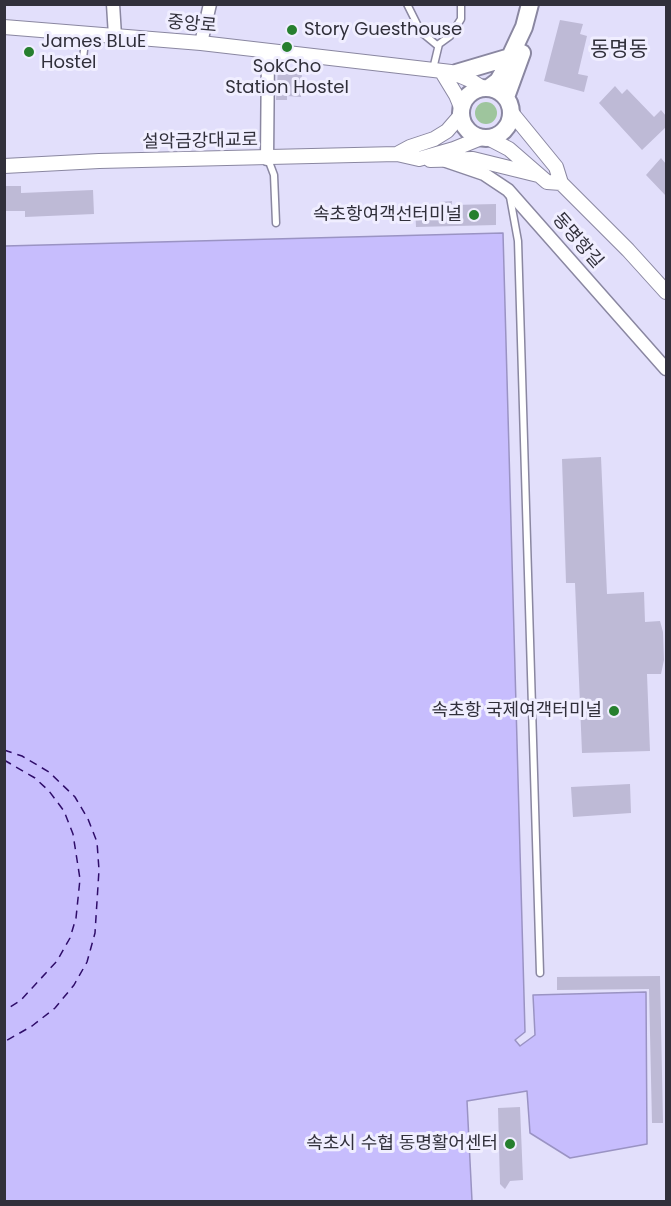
<!DOCTYPE html>
<meta charset="utf-8">
<style>
body{margin:0}
#map{position:relative;width:671px;height:1206px;overflow:hidden;background:#e2dffb;font-family:Poppins,sans-serif}
canvas{display:block}
.frame{position:absolute;inset:0;border:6px solid #31303b;pointer-events:none}
</style>
<div id="map">
<canvas width="671" height="1206"></canvas>
<div class="frame"></div>
</div>
<script>
const ctx = document.querySelector('canvas').getContext('2d');
ctx.lineJoin = 'round';
function fill(path, color) { ctx.fillStyle = color; ctx.fill(path, 'evenodd'); }
const shape = rows => new Path2D(rows.map(r => 'M' + r).join(''));
function trace(path, color, width, dash) { ctx.strokeStyle = color; ctx.lineWidth = width; ctx.lineCap = dash ? 'butt' : 'round'; ctx.setLineDash(dash || []); ctx.stroke(path); }
function drawText(font, color, halo, rows, align = 'center') {
  ctx.font = font + ' Poppins,"Noto Sans KR",sans-serif'; ctx.lineWidth = 6; ctx.setLineDash([]); ctx.textBaseline = 'middle'; ctx.strokeStyle = halo; ctx.fillStyle = color; for (const [text, x, y, turn = 0] of rows) {
    ctx.save(); ctx.translate(x, y); ctx.rotate((+turn || 0) * Math.PI / 180); ctx.textAlign = isNaN(turn) ? turn : align; if (halo) ctx.strokeText(text, 0, 0); ctx.fillText(text, 0, 0); ctx.restore();
  }
}
fill(shape([
 '475 113a11 11 0 1 1 22 0a11 11 0 1 1-22 0Z'
]), '#9ec59d');
const water = shape([
 [503,233,525,1032,515,1040,520,1046,535,1035,533,995,646,992,647,1144,570,1158,530,1133,527,1091,467,1101,472,1201,5,1201,5,246,503,233]
]);
fill(water, '#c7bdfd');
trace(water, '#9a93c3', 1.5);
trace(shape([
 [4,750,22,756,49,772,75,797,88,819,97,842,99,870,95,933,87,962,74,985,55,1008,32,1026,4,1042],
 [4,760,35,778,49,791,64,811,73,834,80,879,76,918,70,938,57,961,21,1000,4,1011]
]), '#2f0d69', 1.5, [8, 6]);
fill(shape([
 [560,20,583,24,580,34,587,36,578,74,588,76,584,92,544,81],
 [278,69,302,70,301,97,287,96,287,100,276,100],
 [615,86,622,94,627,89,654,117,661,110,666,116,666,127,642,150,599,103],
 [661,158,666,164,666,196,646,175],
 [4,186,21,186,21,193,93,190,94,214,25,217,25,211,4,211],
 [452,201,452,205,496,204,496,225,416,227,415,206,441,206,440,202],
 [601,457,607,594,644,592,645,622,660,621,663,632,664,660,661,674,647,674,650,751,582,753,575,583,566,583,562,459],
 [630,784,631,813,573,817,571,787],
 [660,976,663,1123,652,1123,649,989,557,990,557,977],
 [520,1107,523,1180,510,1181,505,1189,500,1184,498,1108]
]), '#bebad6');
const service = shape([
 [407,4,421,32,438,46],
 [83,58,86,34],
 [433,69,439,44,450,36,461,19,461,4],
 [268,159,274,175,276,223],
 [510,197,518,241,540,973]
]);
const minor = shape([
 [113,4,115,36],
 [201,43,210,4],
 [267,159,268,51],
 [446,161,484,174,508,190,666,369]
]);
const tertiary = shape([
 [4,27,201,43,451,72,470,80,481,87],
 [442,72,456,95,461,107],
 [511,112,556,167,561,183,628,250,666,292],
 [488,138,509,149,547,182,561,183],
 [397,154,410,147,434,139,447,131,460,116],
 [430,160,473,159,538,175],
 [4,166,99,161,397,154,419,159,454,149,481,138]
]);
const secondary = shape([
 [456,73,510,57],
 [490,87,498,81,502,74,524,27,530,4],
 '461 113a25 25 0 1 1 50 0a25 25 0 1 1-50 0Z',
 [506,97,522,53]
]);
trace(service, '#8a87a1', 9);
trace(minor, '#8a87a1', 15);
trace(tertiary, '#8a87a1', 16);
trace(secondary, '#8a87a1', 20);
trace(service, '#fff', 6);
trace(minor, '#fff', 12);
trace(tertiary, '#fff', 14);
trace(secondary, '#fff', 16);
for (const [x, y, r, color] of [
 [292,30,6,"#267f2e"],
 [287,47,6,"#267f2e"],
 [29,52,6,"#267f2e"],
 [474,215,6,"#267f2e"],
 [614,711,6,"#267f2e"],
 [510,1144,6,"#267f2e"]
]) { const dot = new Path2D(); dot.arc(x, y, r, 0, 2 * Math.PI); ctx.fillStyle = color; ctx.fill(dot); trace(dot, '#f0eeff', 2); }
drawText('18px', '#31303b', '#f0eeff', [
 ["중앙로",192,25,5],
 ["설악금강대교로",200,142,-1],
 ["동명항길",577,241,49]
]);
drawText('18px', '#31303b', '#f0eeff', [
 ["Story Guesthouse",304,30,"left"],
 ["James BLuE",41,42,"left"],
 ["Hostel",41,63,"left"],
 ["SokCho",287,67,"center"],
 ["Station Hostel",287,88,"center"],
 ["속초항여객선터미널",462,215],
 ["속초항 국제여객터미널",602,711],
 ["속초시 수협 동명활어센터",498,1144]
], 'right');
drawText('21px', '#31303b', '#f0eeff', [
 ["동명동",619,51]
]);
</script>
